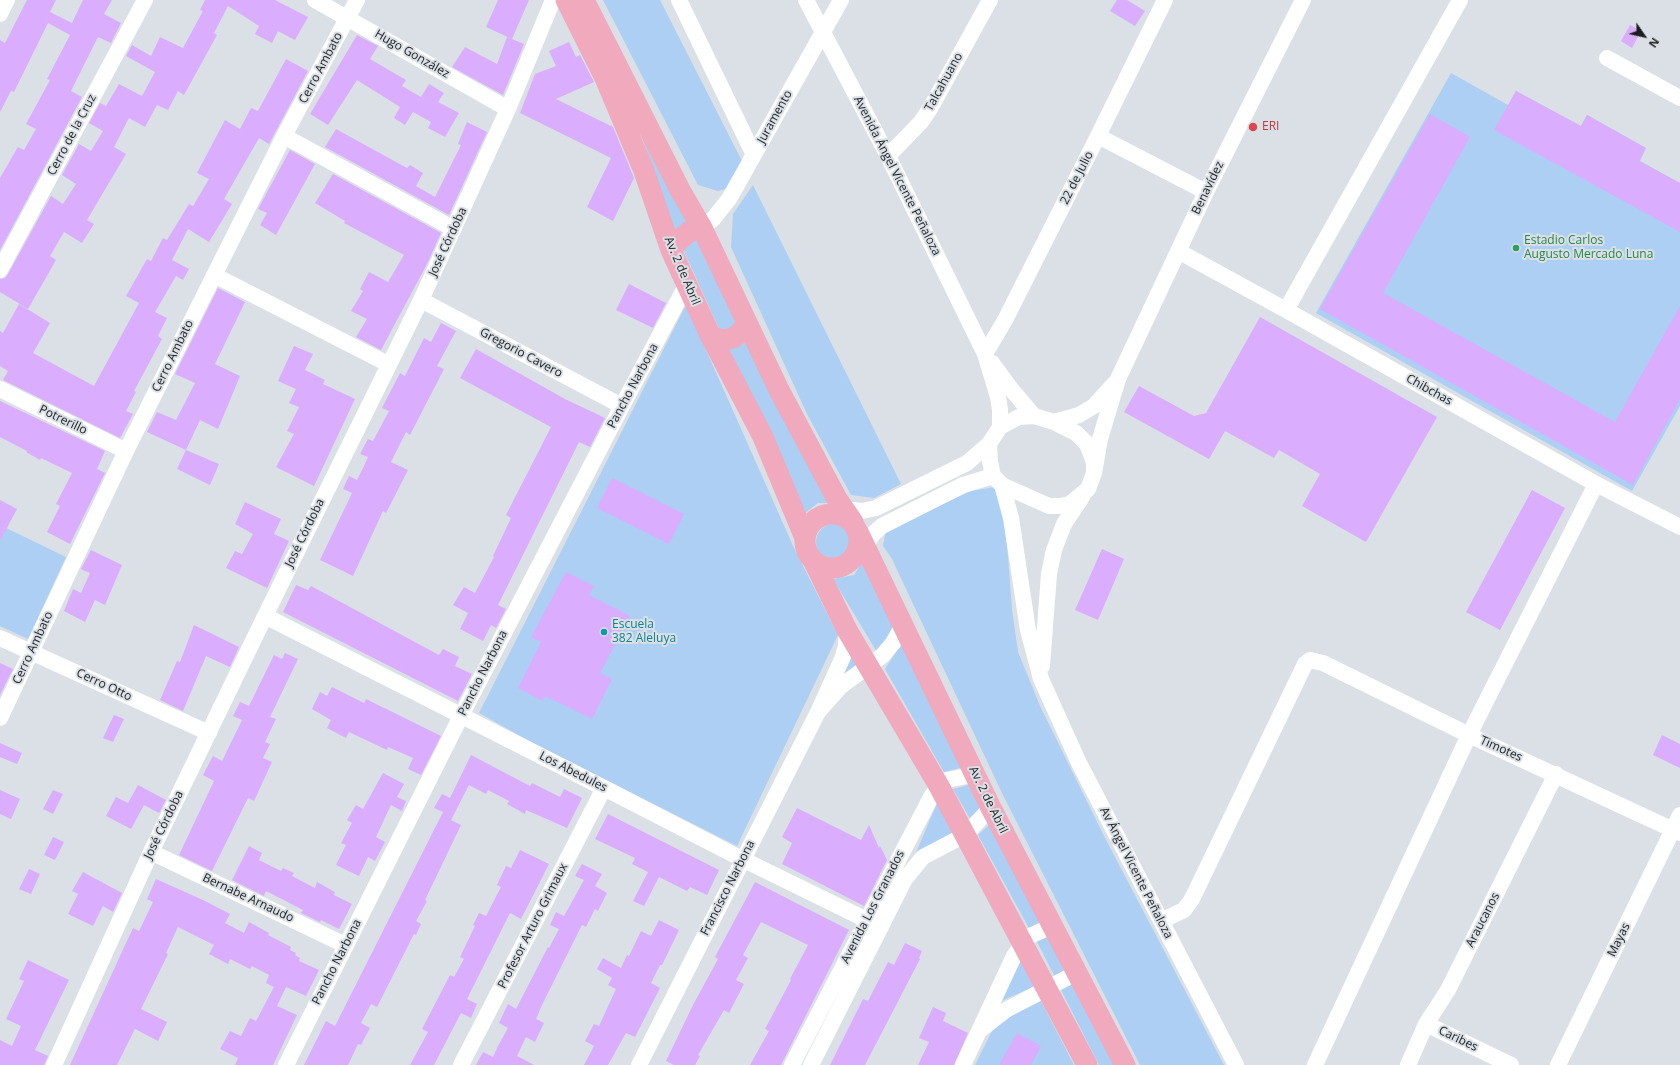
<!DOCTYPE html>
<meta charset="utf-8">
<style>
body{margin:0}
#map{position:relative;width:1680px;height:1065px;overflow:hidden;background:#dae0e5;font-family:"Open Sans",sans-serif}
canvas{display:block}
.north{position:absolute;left:1624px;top:16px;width:40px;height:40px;-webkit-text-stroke:3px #dae0e5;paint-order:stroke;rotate:124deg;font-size:11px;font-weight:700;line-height:16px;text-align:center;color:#1b1d1f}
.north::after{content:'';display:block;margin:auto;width:14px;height:18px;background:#1b1d1f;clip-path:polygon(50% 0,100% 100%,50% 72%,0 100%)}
</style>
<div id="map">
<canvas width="1680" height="1065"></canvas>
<div class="north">N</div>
</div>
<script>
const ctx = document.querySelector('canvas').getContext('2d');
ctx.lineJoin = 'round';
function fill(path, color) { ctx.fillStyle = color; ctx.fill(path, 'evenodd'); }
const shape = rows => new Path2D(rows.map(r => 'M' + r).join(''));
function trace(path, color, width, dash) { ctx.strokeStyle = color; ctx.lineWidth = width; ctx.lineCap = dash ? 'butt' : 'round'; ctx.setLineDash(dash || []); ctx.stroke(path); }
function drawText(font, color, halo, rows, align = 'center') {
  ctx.font = font + ' "Open Sans",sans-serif'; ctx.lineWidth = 4; ctx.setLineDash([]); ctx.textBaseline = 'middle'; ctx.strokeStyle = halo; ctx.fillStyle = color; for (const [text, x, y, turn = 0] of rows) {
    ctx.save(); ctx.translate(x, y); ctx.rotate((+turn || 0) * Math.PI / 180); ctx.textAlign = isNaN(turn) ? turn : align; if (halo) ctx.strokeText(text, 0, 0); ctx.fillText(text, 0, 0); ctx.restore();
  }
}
fill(shape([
 [603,0,660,0,743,163,726,189,718,191,698,185],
 [1451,73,1508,105,1516,91,1581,126,1587,115,1646,148,1640,161,1680,183,1680,406,1632,491,1316,313],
 [634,115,691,220,675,232],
 [753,185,901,484,874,498,851,495,807,414,731,247,733,214],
 [690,239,700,239,738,321,733,329,720,331,683,249],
 [686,305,794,548,838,635,737,846,533,743,479,713],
 [745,339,832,503,818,503,804,514,728,348],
 [995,487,1002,503,1008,556,1012,609,1018,652,1040,706,1105,838,1224,1065,1140,1065,1002,793,892,559,883,546,886,530,971,491],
 '816 542a18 18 0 1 1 36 0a18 18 0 1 1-36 0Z',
 [0,525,66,557,28,639,0,626],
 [865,557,894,627,877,652,833,579,854,575],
 [902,643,964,767,944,772,885,669],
 [853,654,859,666,838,685],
 [972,784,983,807,972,822,953,789],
 [938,801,956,831,915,855],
 [990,824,1045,923,1030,930,978,835],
 [1051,932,1070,969,1055,977,1036,940],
 [1023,955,1040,984,1001,1001],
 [1075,979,1118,1065,1099,1065,1060,988],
 [1041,1001,1074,1065,975,1065,996,1023]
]), '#accff3');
fill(shape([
 [27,0,56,0,50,12,72,23,83,0,112,0,104,14,121,23,111,43,98,37,71,91,82,97,0,250,0,178,18,147,24,150,36,129,26,124,50,80,47,79,70,35,48,23,14,92,11,91,0,112,0,40,5,43],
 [205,0,275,0,308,17,295,40,278,31,272,43,255,34,259,26,228,6,214,33,217,35,184,95,178,91,168,110,157,105,145,127,129,118,114,147,126,154,87,220,94,224,82,243,64,232,50,256,56,260,28,309,0,292,0,279,5,278,8,274,51,196,63,204,76,184,62,175,79,144,91,151,103,131,89,123,100,103,106,106,119,84,142,96,155,72,126,56,132,45,151,56,160,37,183,48,203,11,200,10],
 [498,0,529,0,512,39,486,27],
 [1117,0,1127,0,1145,11,1135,26,1110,11],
 [1630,25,1641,31,1632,48,1621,41],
 [357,35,378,46,370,59,406,80,402,86,421,97,429,84,444,93,438,102,459,113,445,137,428,128,431,122,413,112,405,125,394,118,400,107,357,80,328,125,310,114],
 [507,37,524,44,503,95,452,67,465,47,497,64],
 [569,42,576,57,580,55,594,82,556,99,613,127,634,178,613,221,587,207,611,158,520,113,535,74,556,66,549,51],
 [286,59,308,71,269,144,259,138,224,199,232,204,209,242,188,229,172,260,189,269,183,280,176,276,155,312,167,318,158,336,162,339,134,391,136,392,126,411,133,414,120,438,3,380,8,371,0,366,0,331,3,333,19,304,50,323,33,353,94,386,139,303,126,296,147,259,151,261,163,238,167,240,189,204,193,206,209,179,197,173,225,120,240,129,251,108,258,111],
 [1516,91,1581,126,1587,115,1646,148,1639,161,1680,183,1680,232,1494,130],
 [1430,114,1470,137,1383,293,1615,422,1680,306,1680,399,1633,485,1320,309],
 [467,122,487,132,449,215,325,147,336,129,407,168,410,165,423,173,416,186,435,197,461,145,458,144],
 [290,150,315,164,276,235,260,225,267,213,258,209],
 [333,174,441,233,427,264,381,350,356,337,367,319,351,311,363,291,360,289,369,272,388,282,404,255,344,223,345,221,315,203],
 [629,284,666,303,653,328,616,310],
 [218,288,245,302,215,364,240,376,218,429,200,420,186,450,147,432,157,412,176,420,195,383,175,374],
 [1260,317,1437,417,1366,542,1302,506,1320,474,1279,450,1274,458,1225,431,1209,459,1124,412,1139,386,1194,416,1206,413],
 [441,323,456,331,437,366,444,369,410,435,406,432,391,462,408,470,386,513,383,511,353,576,320,560,352,493,343,489,349,476,357,480,363,468,368,457,360,454,368,439,373,441,389,411,382,408,400,373,405,376,424,338,431,342],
 [294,346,313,354,305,370,325,380,323,384,355,399,314,486,276,467,294,434,287,431,299,407,289,403,296,389,278,381],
 [476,349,565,399,605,418,590,447,579,442,498,605,506,609,496,628,491,625,483,641,460,629,468,613,453,605,464,587,475,593,494,557,493,556,511,518,506,515,551,427,460,378],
 [0,401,105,451,97,469,105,473,70,544,47,532,60,506,56,504,72,473,41,458,40,460,26,452,27,451,0,437],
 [186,450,219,464,210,485,177,469],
 [612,478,684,514,669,544,597,508],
 [1532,490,1565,508,1500,630,1466,612],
 [0,500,17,509,0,541],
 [245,502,281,519,274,534,289,541,267,588,226,568,235,551,242,554,253,534,235,524],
 [1102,549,1124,559,1098,620,1075,610],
 [91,550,122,565,105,605,95,600,85,622,64,611,73,589,81,593,90,573,81,569],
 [566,572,594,586,589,595,630,616,600,673,612,679,592,719,545,696,543,701,518,688,541,642,531,637],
 [296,585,308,590,311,586,439,655,443,649,459,657,455,666,472,674,458,701,283,612],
 [194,625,239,647,230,667,206,656,183,711,160,700,177,661,180,662],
 [285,653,298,659,270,717,276,719,265,742,270,744,263,758,272,762,254,801,248,798,212,871,179,855,214,781,203,775,213,756,222,761,242,720,233,716,240,702,249,706,274,655,282,659],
 [0,663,13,669,0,695],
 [332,687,364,703,366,699,441,736,421,775,408,769,413,758,388,747,387,750,349,732,346,738,327,728,331,720,312,709,320,692,327,696],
 [114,715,124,719,113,742,103,738],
 [1662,735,1680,744,1680,768,1653,755],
 [0,743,22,753,17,764,0,757],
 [471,755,530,786,532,783,560,797,564,789,582,798,567,828,526,810,525,814,507,804,509,801,488,790,486,794,469,785,451,820,461,825,425,900,427,901,416,921,421,924,416,935,414,934,377,1007,371,1004,361,1023,370,1028,361,1045,358,1044,348,1065,304,1065,326,1021,335,1026,443,812,434,808,442,794,450,798],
 [383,773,404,784,397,797,406,801,402,811,391,805,376,837,385,842,375,861,368,857,359,876,336,865,346,845,341,843,352,823,347,820,356,805,363,809],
 [138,785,166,800,159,813,144,805,131,829,106,816,116,797,128,803],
 [0,790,20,799,11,819,0,814],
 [53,790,63,794,53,814,43,809],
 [797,808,861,840,869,825,879,848,880,846,887,860,864,906,782,864,792,843,782,837],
 [608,814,719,870,707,895,690,887,687,891,659,877,644,906,633,901,648,872,632,864,635,858,595,839],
 [53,837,64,842,55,860,44,855],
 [249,846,262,853,259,860,281,871,283,868,294,873,292,876,315,888,317,882,335,892,334,895,352,904,339,929,321,920,320,922,301,913,303,910,266,891,264,896,232,880],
 [520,850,549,864,521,919,510,913,467,999,477,1004,471,1018,461,1013,434,1065,410,1065,428,1032,422,1029,450,975,454,977,464,959,460,957,475,926,473,925,479,913,486,916,501,887,497,885,506,866,511,868],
 [582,864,602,874,595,886,607,893,598,911,595,909,586,927,582,925,542,1005,536,1019,544,1023,535,1042,526,1037,517,1056,534,1065,476,1065,483,1052,493,1057,498,1046,508,1028,499,1023,508,1004,516,1009,548,947,549,948,559,929,550,925,556,912,564,916,584,880,575,876],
 [29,869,40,874,31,894,19,889],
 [83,872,122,893,113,912,103,906,93,926,68,914,78,894,72,891],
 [156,879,203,900,230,914,225,923,244,933,249,922,269,933,268,935,291,947,290,950,296,953,295,955,300,958,299,961,319,970,306,996,286,987,277,1006,297,1015,273,1065,235,1065,238,1058,220,1049,230,1031,241,1036,250,1018,256,1021,274,987,266,983,269,975,252,966,250,969,230,959,228,964,209,954,214,945,178,927,166,953,168,954,141,1009,167,1022,158,1041,135,1029,117,1065,70,1065,126,943,133,928,139,931,153,902,147,899],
 [755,882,849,930,781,1065,750,1065,769,1031,765,1029,791,980,790,979,808,945,761,922,743,955,748,958,736,980,744,984,729,1013,724,1010,698,1055,700,1056,695,1065,674,1065,666,1061,693,1005,718,959,715,957],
 [659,920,679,930,662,965,660,965,651,983,660,988,635,1037,626,1033,608,1065,584,1065,594,1046,585,1041,594,1024,599,1026,616,989,608,985,612,978,597,969,603,958,621,968,627,955,629,956,641,931,651,936],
 [905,943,922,951,919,958,920,959,865,1065,830,1065,863,999,868,1001,888,962,894,965],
 [28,960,69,980,35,1050,48,1056,44,1065,0,1065,0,1040,12,1046,21,1026,6,1019,24,981,19,979],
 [933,1007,946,1013,943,1021,968,1033,954,1065,918,1065,929,1042,919,1038],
 [1017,1033,1041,1046,1031,1065,999,1065]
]), '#daadfe');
trace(shape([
 [315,0,508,109],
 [679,0,754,155],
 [806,0,888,156,985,354,998,397,1000,410,1000,427],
 [0,14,7,0],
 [1607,58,1680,98],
 [284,136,454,229],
 [1098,136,1206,192],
 [888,156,921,122,931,107,990,0],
 [702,228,713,219,729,199,841,0],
 [1178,251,1286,310,1596,484,1680,527],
 [0,270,145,0],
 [214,275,388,364],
 [421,300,622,406],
 [1286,310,1460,0],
 [985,354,1005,320,1098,136,1165,0],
 [992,363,1011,389,1034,416],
 [0,389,126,451],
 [1034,416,1054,422,1076,433,1087,444,1094,462,1094,473,1088,489,1070,504,1060,506,1049,506,1002,485,993,476,990,461,989,444,1000,427,1019,417,1034,416],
 [1054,422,1079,415,1094,406,1115,383],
 [1094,473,1100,439,1118,379,1206,192,1303,0],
 [1002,485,1011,518,1028,630,1041,679,1079,763,1236,1065],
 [829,513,843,509,862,511,876,508,967,463,989,444],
 [855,556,865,546,873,534,882,526,963,485,993,476],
 [265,616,604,788,742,859,881,927],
 [847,630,846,646,842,659,818,712,841,686,882,656,893,643,903,625],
 [0,638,209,733],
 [1042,666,1049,574,1054,550,1064,524,1082,497],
 [0,718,126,451,284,136,357,0],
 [151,852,345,945],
 [1161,921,1184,910,1192,899,1305,664,1310,660,1323,663,1469,735,1680,833],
 [1054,925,1030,936,1023,943,1014,956,979,1031,1006,1010,1078,972],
 [1426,1024,1511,1065],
 [54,1065,151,852,265,616,421,300,508,109,553,0],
 [286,1065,461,716,622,406,687,284],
 [461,1065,604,788],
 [639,1065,818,712],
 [792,1065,931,797,939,786,947,780,976,774],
 [811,1065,905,879,923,857,965,835,985,814,990,806],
 [963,1065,979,1031],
 [1315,1065,1469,735,1596,484],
 [1408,1065,1426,1024,1448,990,1556,774],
 [1558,1065,1680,815]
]), '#fff', 16);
trace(shape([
 [566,0,605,78,644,171,671,250,711,337,763,437,805,538],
 [584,0,680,190,702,228,779,390,837,499,853,522],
 [671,250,679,240,690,231,702,228],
 [711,337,723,340,733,338,742,331,746,321],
 '805 541a27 27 0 1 1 54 0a27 27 0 1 1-54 0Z',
 [858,532,990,806,1125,1065],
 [814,562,847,630,939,786,1087,1065]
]), '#f1a9bd', 21);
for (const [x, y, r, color] of [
 [1253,127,5,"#e0444e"],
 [1516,248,4,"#2e9e5b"],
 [604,632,4,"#0f9aa8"]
]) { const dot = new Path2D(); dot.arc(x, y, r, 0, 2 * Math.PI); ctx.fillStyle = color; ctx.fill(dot); trace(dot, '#dae0e5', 1.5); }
drawText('12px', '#1b1d1f', '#dae0e5', [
 ["Hugo González",412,54,30],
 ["Cerro Ambato",321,68,-62],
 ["Talcahuano",944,82,-61],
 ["Juramento",775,117,-61],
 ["Cerro de la Cruz",72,135,-62],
 ["Avenida Ángel Vicente Peñaloza",897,176,63],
 ["22 de Julio",1077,178,-63],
 ["Benavídez",1208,188,-64],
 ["José Córdoba",448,242,-65],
 ["Av. 2 de Abril",682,271,67],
 ["Gregorio Cavero",521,353,28],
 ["Cerro Ambato",173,356,-64],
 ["Pancho Narbona",633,386,-62],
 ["Chibchas",1429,390,29],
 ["Potrerillo",63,420,26],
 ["José Córdoba",305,533,-64],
 ["Cerro Ambato",33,648,-65],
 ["Pancho Narbona",483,673,-63],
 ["Cerro Otto",104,685,25],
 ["Timotes",1501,749,24],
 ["Los Abedules",573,772,27],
 ["Av. 2 de Abril",988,800,64],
 ["José Córdoba",164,825,-64],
 ["Av Ángel Vicente Peñaloza",1136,873,63],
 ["Francisco Narbona",728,888,-63],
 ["Bernabe Arnaudo",248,898,25],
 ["Avenida Los Granados",873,907,-63],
 ["Araucanos",1483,920,-63],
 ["Profesor Arturo Grimaux",533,926,-63],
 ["Mayas",1619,940,-64],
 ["Pancho Narbona",337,962,-63],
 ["Caribes",1458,1039,26]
]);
drawText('12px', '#be3a42', '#dae0e5', [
 ["ERI",1262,127]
], 'left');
drawText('12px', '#27864d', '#dae0e5', [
 ["Estadio Carlos",1524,241],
 ["Augusto Mercado Luna",1524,255]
], 'left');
drawText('12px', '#0d838f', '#dae0e5', [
 ["Escuela",612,625],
 ["382 Aleluya",612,639]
], 'left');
</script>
